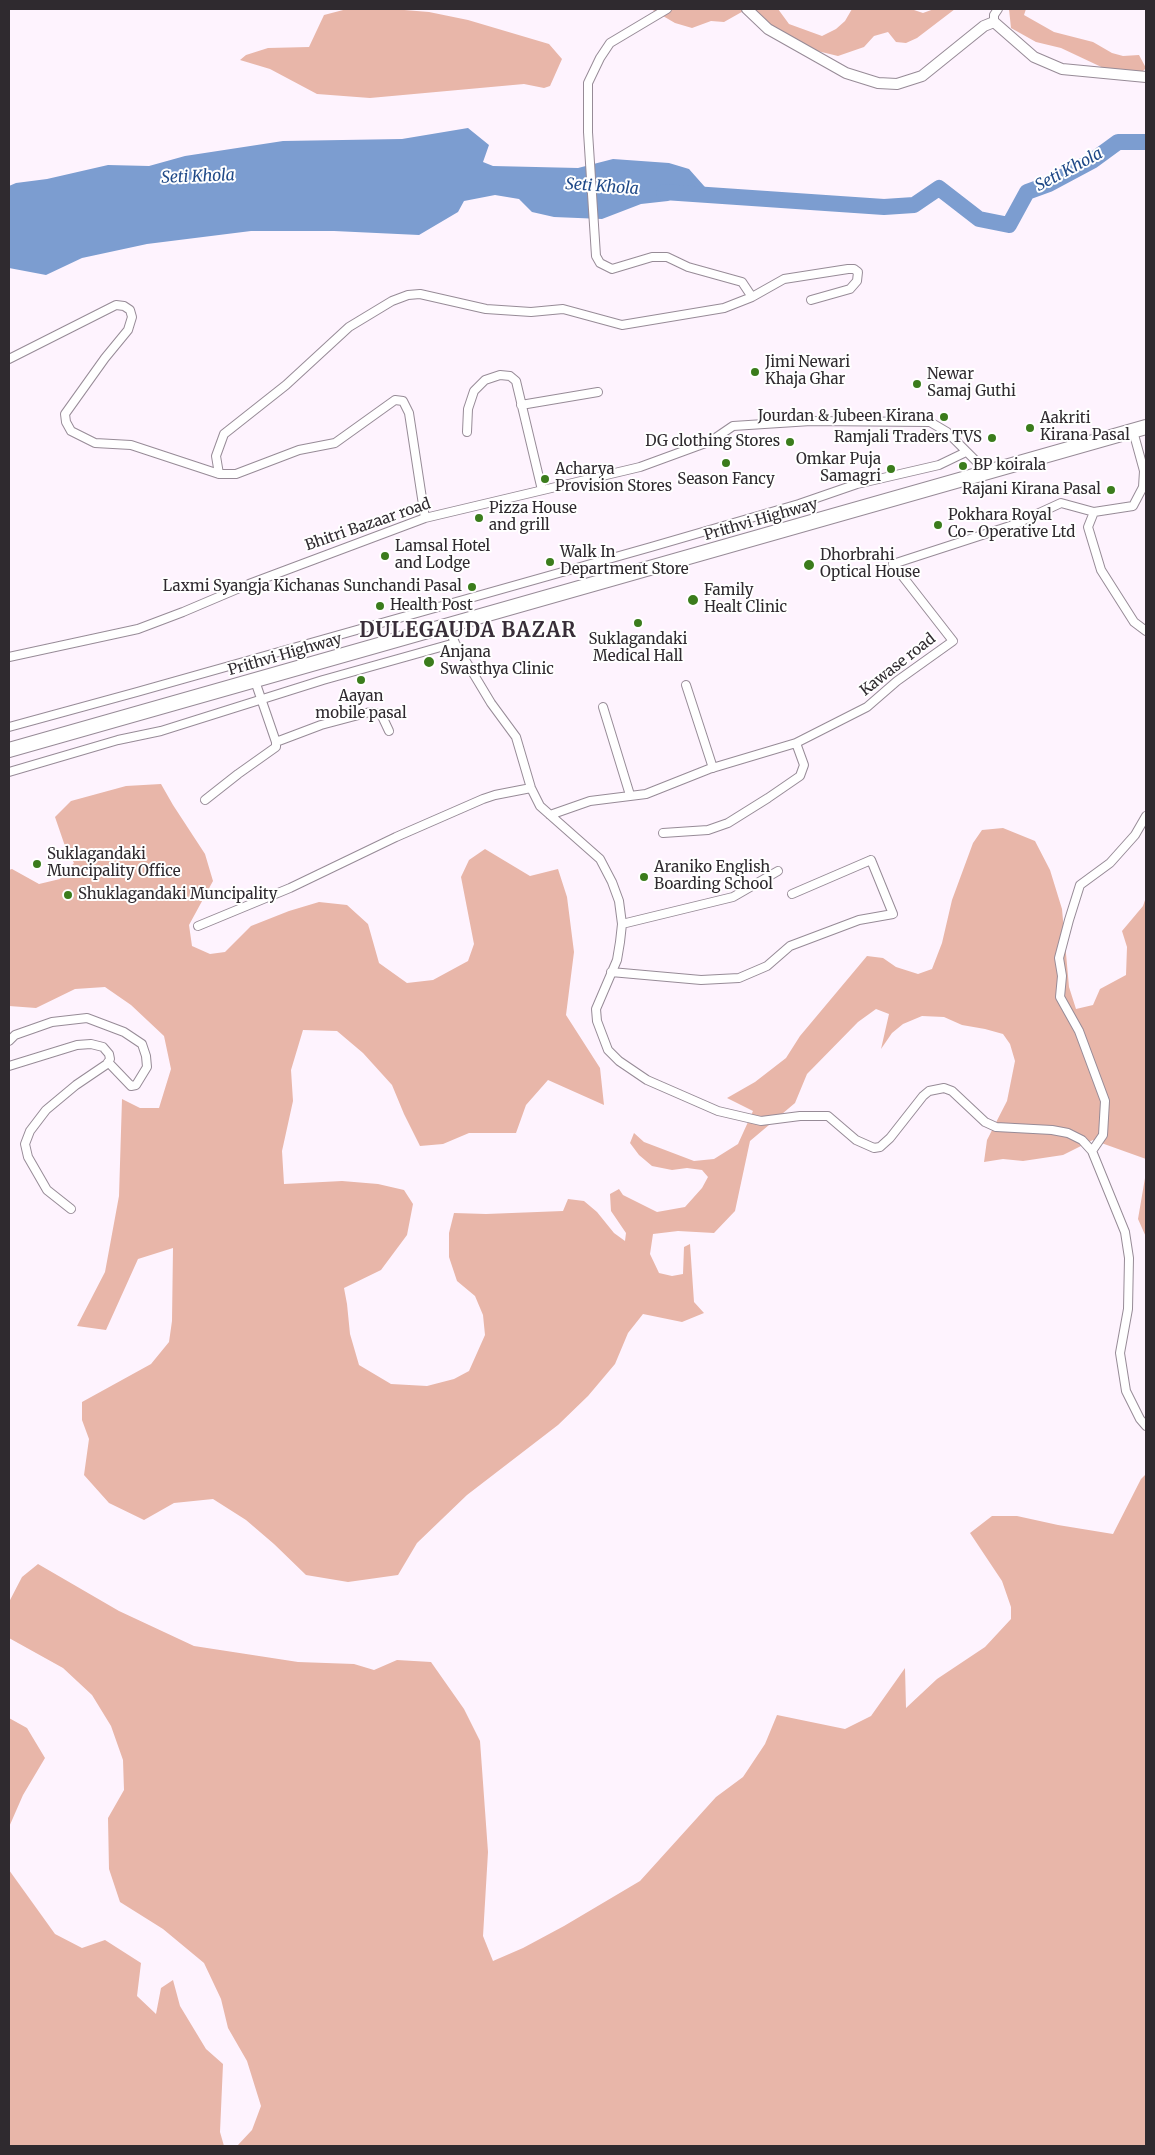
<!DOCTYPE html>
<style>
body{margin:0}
#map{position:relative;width:1155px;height:2155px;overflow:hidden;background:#fef3fe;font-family:Merriweather,serif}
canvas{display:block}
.frame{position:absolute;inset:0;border:10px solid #2f2a2f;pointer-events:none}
</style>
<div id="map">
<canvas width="1155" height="2155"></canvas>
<div class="frame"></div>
</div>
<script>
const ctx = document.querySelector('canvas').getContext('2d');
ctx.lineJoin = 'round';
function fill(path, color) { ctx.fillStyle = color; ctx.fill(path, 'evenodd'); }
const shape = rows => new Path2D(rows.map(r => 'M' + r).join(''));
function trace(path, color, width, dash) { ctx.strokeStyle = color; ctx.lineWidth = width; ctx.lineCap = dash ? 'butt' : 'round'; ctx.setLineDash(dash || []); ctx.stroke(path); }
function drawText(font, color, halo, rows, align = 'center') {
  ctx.font = font + ' Merriweather,serif'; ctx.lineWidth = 4; ctx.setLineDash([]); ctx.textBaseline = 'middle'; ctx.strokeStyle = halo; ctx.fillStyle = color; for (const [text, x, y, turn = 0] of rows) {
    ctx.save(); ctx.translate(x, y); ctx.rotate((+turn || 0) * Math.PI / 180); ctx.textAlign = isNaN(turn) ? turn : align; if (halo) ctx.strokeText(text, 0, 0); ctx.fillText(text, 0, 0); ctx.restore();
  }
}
fill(shape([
 [347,9,392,9,429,12,468,20,549,44,562,59,550,86,544,88,524,84,370,98,317,94,270,69,240,60,246,55,268,48,309,47,324,15],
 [651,9,747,9,724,22,711,21,692,28,675,23],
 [747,9,778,9,789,24,822,36,836,29,845,21,852,9,911,9,923,13,934,9,955,9,917,38,906,43,896,42,888,32,874,36,864,47,838,56,805,48],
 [1009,9,1026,9,1024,15,1054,32,1093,42,1112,53,1123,56,1139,55,1146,68,1137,77,1112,72,1061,48,1036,42,1011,28],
 [161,784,173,805,205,854,213,881,189,925,192,946,210,954,225,952,251,926,289,911,319,902,347,905,368,924,379,963,407,983,433,980,468,961,474,944,461,877,469,860,485,849,530,876,558,869,567,897,574,952,566,1015,600,1068,604,1105,548,1080,526,1105,516,1133,469,1133,443,1144,420,1146,404,1114,392,1085,363,1053,337,1031,303,1030,291,1070,293,1101,282,1151,284,1184,342,1181,378,1184,404,1190,413,1204,407,1235,381,1270,344,1288,347,1304,350,1334,359,1365,391,1384,427,1386,454,1379,469,1371,485,1335,483,1315,475,1296,457,1281,449,1257,449,1233,454,1213,486,1214,563,1211,568,1199,584,1201,597,1212,614,1233,625,1241,626,1233,611,1211,610,1194,619,1189,623,1195,657,1212,685,1207,702,1188,708,1177,702,1170,687,1168,672,1170,652,1166,639,1155,630,1143,634,1133,644,1142,694,1161,714,1159,738,1144,753,1111,727,1098,755,1082,786,1058,800,1036,867,956,883,958,896,967,918,974,932,969,942,943,952,900,973,843,982,830,1003,828,1035,841,1050,870,1062,909,1069,987,1076,1009,1093,1005,1100,989,1126,975,1127,947,1122,931,1143,906,1146,897,1146,1237,1138,1219,1145,1178,1146,1159,1093,1140,1063,1155,1023,1161,1003,1159,984,1162,987,1140,1007,1101,1015,1061,1010,1044,1003,1034,985,1029,962,1025,944,1017,922,1016,903,1024,892,1033,881,1049,889,1014,876,1009,858,1022,807,1074,795,1103,750,1141,735,1211,714,1233,678,1231,653,1234,650,1254,659,1273,672,1276,683,1274,684,1247,690,1244,694,1302,704,1313,682,1322,643,1314,628,1333,615,1364,588,1396,558,1425,467,1495,417,1543,398,1575,348,1582,306,1575,274,1544,246,1520,213,1499,174,1503,144,1520,109,1503,84,1475,89,1439,82,1420,82,1402,151,1364,169,1342,172,1321,173,1248,138,1259,106,1330,77,1326,105,1272,119,1196,122,1099,140,1108,159,1108,171,1069,164,1036,131,1005,105,987,75,989,36,1008,9,1006,9,870,12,869,39,884,60,879,74,863,66,849,55,817,71,801,126,786],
 [1146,1474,1146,2146,237,2146,252,2130,261,2106,247,2061,228,2028,221,1999,204,1963,163,1929,120,1902,109,1869,108,1818,124,1790,123,1760,111,1726,92,1695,63,1668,9,1638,9,1602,22,1577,38,1564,119,1611,194,1646,298,1662,354,1664,374,1670,397,1660,431,1662,464,1709,480,1741,488,1852,483,1936,493,1961,523,1948,564,1926,640,1881,716,1797,743,1777,765,1744,777,1715,845,1729,871,1716,905,1668,906,1708,937,1679,985,1647,1011,1619,1011,1607,1002,1581,970,1533,992,1516,1017,1516,1058,1525,1113,1534,1141,1479],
 [9,1718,27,1728,45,1758,23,1795,9,1827],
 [9,1870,55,1934,82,1948,105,1940,141,1963,137,1996,156,2014,161,1988,173,1980,180,2006,206,2049,223,2064,220,2132,224,2146,9,2146]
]), '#e8b6a9');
fill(shape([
 [468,128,489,145,483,162,493,166,578,168,613,159,669,163,689,169,712,195,687,193,668,201,641,204,602,219,554,217,532,212,519,199,495,195,464,201,458,212,419,235,334,231,251,231,147,244,82,258,46,275,9,268,9,186,16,183,47,179,108,165,149,166,185,156,283,141,402,139]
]), '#7c9dd0');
trace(shape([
 [664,192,884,207,914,205,939,188,979,219,1009,225,1027,192,1049,184,1092,161,1118,142,1146,142]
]), '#7c9dd0', 16);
const street = shape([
 [994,22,994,15,998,9],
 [752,297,784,279,848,269,854,269,858,272,857,281,850,289,811,300],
 [9,359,116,305,124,306,130,310,132,317,128,330,105,358,65,414,66,422,71,431,95,443,131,445,219,474,216,456,224,434,286,385,349,327,392,301,408,295,420,294,486,309,531,312,563,309,622,325,724,308,752,297,742,282,688,267,667,257,652,257,612,269,600,263,596,256,588,132,588,83,600,58,610,43,667,9],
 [521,405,598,392],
 [1133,431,1144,471,1143,487,1133,506,1094,512,1088,527,1101,570,1134,622,1146,631],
 [467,432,468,409,474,391,485,380,500,375,510,376,516,381,542,490],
 [219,474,236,474,299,450,335,443,395,400,403,401,409,413,425,518],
 [448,626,455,643,491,703,516,737,531,788,540,806,600,859,612,882,619,901,622,924,620,942,617,960,596,1009,597,1021,608,1050,619,1061,647,1080,718,1111,761,1121,800,1116,828,1116,856,1140,874,1148,880,1147,890,1138,923,1096,929,1091,944,1088,952,1091,985,1122,996,1127,1052,1130,1068,1133,1082,1140,1092,1151,1125,1232,1129,1258,1128,1309,1120,1353,1126,1391,1140,1419,1146,1426],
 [9,657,138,629,183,612,249,584,425,518,640,467,711,441,733,426,811,421,930,422,947,432,987,472],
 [686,685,713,768],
 [603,707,630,795],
 [9,727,137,692,651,547,799,504,857,484,939,465,966,452],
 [276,742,321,725,370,712,381,714,389,731],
 [9,772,118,740,161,731,323,680,455,643],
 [205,800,238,774,276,747,276,742,255,681],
 [550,815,590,801,646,794,709,769,796,743,867,707,897,681,953,641,893,564,1013,525,1061,503,1094,512],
 [663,833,708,830,728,823,768,798,800,776,804,765,796,743],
 [622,924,733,897,778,871],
 [198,926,290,888,396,837,483,799,495,795,531,788],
 [611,972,701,980,739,978,767,966,790,946,859,920,893,914,871,860,792,894],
 [9,1041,15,1035,52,1022,87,1018,124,1032,142,1044,146,1056,147,1067,136,1085,131,1086,108,1062],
 [9,1066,77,1045,91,1044,103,1047,109,1054,110,1059,107,1064,76,1085,46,1110,30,1131,25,1144,28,1157,47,1190,71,1209],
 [1092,1151,1103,1135,1105,1101,1079,1031,1060,997,1062,976,1059,958,1069,920,1080,885,1110,863,1135,835,1146,816]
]);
const secondary = shape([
 [747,9,768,29,846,73,878,83,897,84,922,76,984,26,994,22,1034,57,1062,69,1146,77]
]);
const highway = shape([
 [9,750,1146,427]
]);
trace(street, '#978b97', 10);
trace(secondary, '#978b97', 12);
trace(highway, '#978b97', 16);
trace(street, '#fff', 8);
trace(secondary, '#fff', 10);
trace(highway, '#fff', 14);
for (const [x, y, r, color] of [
 [755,372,5,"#3b7c1c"],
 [917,384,5,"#3b7c1c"],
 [944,417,5,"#3b7c1c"],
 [1030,428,5,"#3b7c1c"],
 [992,438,5,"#3b7c1c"],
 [790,442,5,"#3b7c1c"],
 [726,463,5,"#3b7c1c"],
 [963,466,5,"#3b7c1c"],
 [891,469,5,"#3b7c1c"],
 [545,479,5,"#3b7c1c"],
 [1111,490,5,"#3b7c1c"],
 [479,518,5,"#3b7c1c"],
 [938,525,5,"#3b7c1c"],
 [385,556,5,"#3b7c1c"],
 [550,562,5,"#3b7c1c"],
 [809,565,6,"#3b7c1c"],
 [472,587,5,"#3b7c1c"],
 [693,600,6,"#3b7c1c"],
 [380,606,5,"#3b7c1c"],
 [638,623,5,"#3b7c1c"],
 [429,662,6,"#3b7c1c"],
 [361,680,5,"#3b7c1c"],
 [37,864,5,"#3b7c1c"],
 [644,877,5,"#3b7c1c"],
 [68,895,5,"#3b7c1c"]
]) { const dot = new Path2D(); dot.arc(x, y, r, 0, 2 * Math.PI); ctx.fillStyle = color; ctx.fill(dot); trace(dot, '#fff', 2); }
drawText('15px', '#2f2a2f', '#fff', [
 ["Jimi Newari",765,363],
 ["Khaja Ghar",765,380],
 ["Newar",927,375],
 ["Samaj Guthi",927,392],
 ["Jourdan & Jubeen Kirana",934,417,"right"],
 ["Aakriti",1040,419],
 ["Kirana Pasal",1040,436],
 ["Ramjali Traders TVS",982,438,"right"],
 ["DG clothing Stores",780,442,"right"],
 ["Omkar Puja",881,460,"right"],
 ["Samagri",881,477,"right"],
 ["BP koirala",973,466],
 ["Acharya",555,470],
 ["Provision Stores",555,487],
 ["Season Fancy",726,480,"center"],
 ["Rajani Kirana Pasal",1101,490,"right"],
 ["Pizza House",489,509],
 ["and grill",489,526],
 ["Pokhara Royal",948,516],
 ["Co- Operative Ltd",948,533],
 ["Lamsal Hotel",395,547],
 ["and Lodge",395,564],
 ["Walk In",560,553],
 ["Department Store",560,570],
 ["Dhorbrahi",820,556],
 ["Optical House",820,573],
 ["Laxmi Syangja Kichanas Sunchandi Pasal",462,587,"right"],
 ["Family",704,591],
 ["Healt Clinic",704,608],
 ["Health Post",390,606],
 ["Suklagandaki",638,640,"center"],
 ["Medical Hall",638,657,"center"],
 ["Anjana",440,653],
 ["Swasthya Clinic",440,670],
 ["Aayan",361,697,"center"],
 ["mobile pasal",361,714,"center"],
 ["Suklagandaki",47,855],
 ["Muncipality Office",47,872],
 ["Araniko English",654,868],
 ["Boarding School",654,885],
 ["Shuklagandaki Muncipality",78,895]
], 'left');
drawText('15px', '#2f2a2f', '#fff', [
 ["Prithvi Highway",761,520,-16],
 ["Bhitri Bazaar road",368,525,-19],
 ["Prithvi Highway",285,655,-16],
 ["Kawase road",898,665,-38]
]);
drawText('italic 16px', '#204a88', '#fff', [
 ["Seti Khola",1069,170,-28],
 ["Seti Khola",198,177,-2],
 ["Seti Khola",602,187,4]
]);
ctx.letterSpacing = '1px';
drawText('bold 20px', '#392e39', '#fff', [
 ["DULEGAUDA BAZAR",468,631]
]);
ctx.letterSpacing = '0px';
</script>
